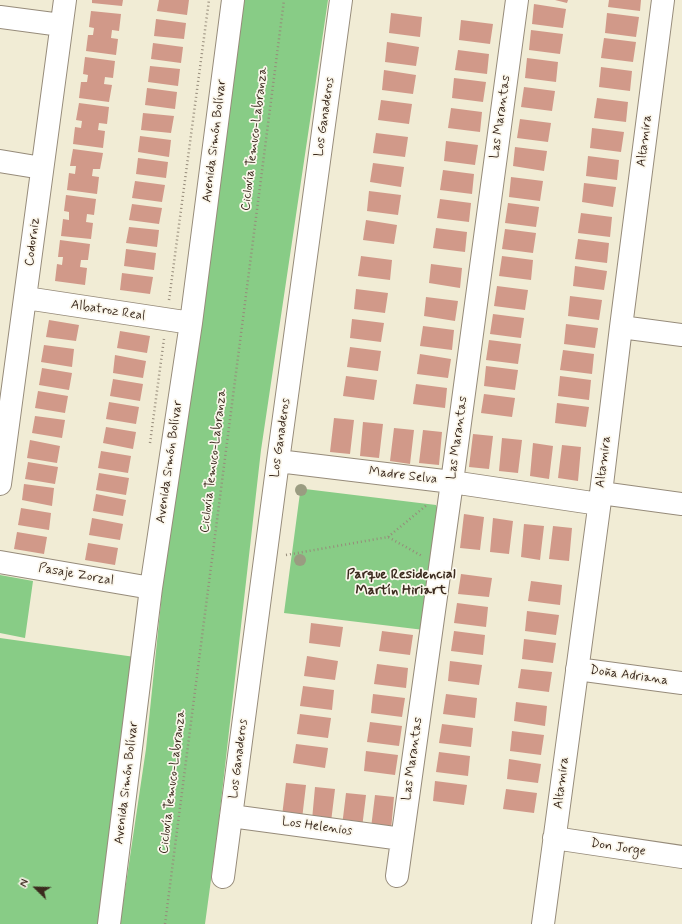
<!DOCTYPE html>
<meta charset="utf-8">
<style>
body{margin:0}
#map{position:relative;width:682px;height:924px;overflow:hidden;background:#f1ecd5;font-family:Mynerve,sans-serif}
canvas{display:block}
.north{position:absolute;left:16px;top:868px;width:40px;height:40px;-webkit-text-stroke:3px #fbf7ec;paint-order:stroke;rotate:293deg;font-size:11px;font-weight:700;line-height:16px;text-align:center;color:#3b2a1e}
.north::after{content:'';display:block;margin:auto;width:14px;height:18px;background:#3b2a1e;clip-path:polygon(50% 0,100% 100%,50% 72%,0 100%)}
</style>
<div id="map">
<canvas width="682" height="924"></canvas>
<div class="north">N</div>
</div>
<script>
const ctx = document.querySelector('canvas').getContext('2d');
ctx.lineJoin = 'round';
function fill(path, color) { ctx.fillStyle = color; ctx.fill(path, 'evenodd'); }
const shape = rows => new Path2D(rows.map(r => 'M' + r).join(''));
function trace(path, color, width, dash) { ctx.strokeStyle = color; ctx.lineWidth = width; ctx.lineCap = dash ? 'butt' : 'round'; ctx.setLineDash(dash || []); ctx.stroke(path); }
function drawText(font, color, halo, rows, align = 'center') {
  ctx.font = font + ' Mynerve,sans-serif'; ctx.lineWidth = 3.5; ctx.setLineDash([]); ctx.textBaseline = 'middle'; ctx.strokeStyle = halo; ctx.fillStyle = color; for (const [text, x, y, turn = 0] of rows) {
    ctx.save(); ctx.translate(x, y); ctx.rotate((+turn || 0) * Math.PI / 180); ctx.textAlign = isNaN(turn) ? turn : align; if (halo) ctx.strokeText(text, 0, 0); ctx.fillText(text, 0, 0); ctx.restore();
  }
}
fill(shape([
 [243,0,328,0,261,450,218,828,205,924,120,924,146,749,165,563],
 [305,489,436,505,440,514,424,630,284,613,300,493],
 [0,575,33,581,25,638,0,633],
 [0,638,135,657,99,924,0,924]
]), '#88cc86');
fill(shape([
 [92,0,123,0,122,6,92,3],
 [159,0,189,0,187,15,157,11],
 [555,0,568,0,567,3],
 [609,0,641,0,640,11,608,7],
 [534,4,566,9,563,28,532,24],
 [91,11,121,14,119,31,112,30,111,38,118,39,116,55,86,51,88,35,93,35,94,28,89,27],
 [391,13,422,17,420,37,389,33],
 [607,13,639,17,636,37,605,33],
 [156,19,186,23,184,39,154,36],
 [461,20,493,24,490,44,459,40],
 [531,30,563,34,560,54,529,50],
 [604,38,636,42,633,62,601,58],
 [387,42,419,47,416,66,385,62],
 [153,43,183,47,181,63,151,59],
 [458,50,489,54,487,74,455,70],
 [85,57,115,61,113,78,105,77,104,84,112,85,109,102,79,98,81,82,87,82,88,75,83,74],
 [527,58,558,62,556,82,525,78],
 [150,66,180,69,178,86,148,82],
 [601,67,632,71,630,91,599,87],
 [384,70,416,75,413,94,382,90],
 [454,78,486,82,483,102,452,98],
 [524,87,555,91,552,111,521,107],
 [147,88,177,92,175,109,145,105],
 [597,98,628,102,626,122,594,118],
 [381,100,412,104,409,124,378,120],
 [79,103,109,107,107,124,99,123,98,130,105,131,103,148,73,144,75,127,81,128,82,121,76,120],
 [451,108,482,112,480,132,448,128],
 [143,113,174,116,171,133,141,130],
 [520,119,551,123,548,142,517,138],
 [592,128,624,132,621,152,590,148],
 [376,133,408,137,405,157,373,153],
 [140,136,171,140,169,157,138,152],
 [446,141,478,145,475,165,444,161],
 [515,147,547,151,544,171,513,166],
 [73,149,103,153,100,169,93,169,92,176,99,177,97,194,67,190,69,173,75,174,76,166,70,166],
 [588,156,619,160,617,180,586,176],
 [138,158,168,162,166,178,136,174],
 [373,163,404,167,401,187,370,182],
 [443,170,474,174,472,194,440,190],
 [511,177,543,181,540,201,509,197],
 [135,181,165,185,162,202,132,198],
 [584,183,616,187,613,207,582,202],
 [369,191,401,195,398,215,367,211],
 [66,195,96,199,94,215,87,214,86,222,93,223,91,239,61,236,63,219,69,220,69,212,64,211],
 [440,199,471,203,469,222,437,218],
 [508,203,539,207,536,227,505,223],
 [132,204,162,208,159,224,129,220],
 [581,213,612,217,610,237,578,233],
 [366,220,397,225,394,244,363,240],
 [129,227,159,230,157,247,126,243],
 [436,228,467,232,465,252,433,248],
 [505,229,536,233,533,253,502,249],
 [578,239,609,243,607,263,575,259],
 [60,240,90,244,88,260,81,260,80,267,87,268,85,285,55,281,57,264,62,265,63,257,58,257],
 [126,249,156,253,154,270,124,266],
 [361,256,392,260,390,280,358,276],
 [502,256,533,260,531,280,499,276],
 [431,264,462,268,460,288,429,283],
 [575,266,607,271,604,290,573,286],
 [122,273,153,277,150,294,120,290],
 [497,286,528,290,525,310,494,306],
 [356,289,388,293,385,313,354,309],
 [570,296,602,300,599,320,568,316],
 [426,297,458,301,455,321,424,316],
 [493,314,524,318,521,338,490,334],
 [352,319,384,323,381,342,350,338],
 [49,320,79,325,76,341,46,337],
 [566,324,598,328,595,348,564,344],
 [423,326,454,330,452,350,420,346],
 [120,331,150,336,147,353,117,348],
 [489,340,521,344,518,364,486,360],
 [44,345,74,349,72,367,41,362],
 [350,347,381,351,378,371,347,367],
 [563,350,594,354,592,374,560,370],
 [420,354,451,359,448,378,417,374],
 [115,355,146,361,143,378,113,373],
 [486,366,518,370,515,390,484,386],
 [42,368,72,373,69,390,39,385],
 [346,376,377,380,374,400,343,396],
 [560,376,591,380,589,400,558,396],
 [113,379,143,384,140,401,110,396],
 [416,384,447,388,445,408,413,404],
 [38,391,68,396,65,413,35,408],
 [484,394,515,398,512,417,481,413],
 [109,402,139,407,136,424,106,419],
 [557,403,589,407,586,427,555,423],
 [35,416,65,420,62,438,32,433],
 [334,418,354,420,350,454,330,452],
 [363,422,383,424,379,458,360,456],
 [106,427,136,432,133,449,103,443],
 [394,428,414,430,410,464,390,461],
 [423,430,442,432,439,465,419,463],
 [473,434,493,436,489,469,469,467],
 [502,438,522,440,518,473,499,471],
 [30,440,60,446,57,463,27,458],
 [533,443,553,446,549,479,530,476],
 [562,445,581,447,578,481,558,478],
 [101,451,131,456,128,473,98,468],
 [28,462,58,467,55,484,25,479],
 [99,473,129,478,126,495,96,490],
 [24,484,54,488,52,506,22,500],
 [96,494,126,500,123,516,93,511],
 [21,508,51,513,49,530,18,525],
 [464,514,484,517,480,550,460,548],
 [92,518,123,524,120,540,89,535],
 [493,518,513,521,509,554,490,552],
 [524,524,544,526,540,560,521,557],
 [553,526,572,528,569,561,549,559],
 [17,532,47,537,44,554,14,549],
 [88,543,118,548,115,565,85,560],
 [461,574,492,578,489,597,458,594],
 [531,581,562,585,560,605,528,601],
 [457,603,488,607,486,627,454,623],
 [527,611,559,615,556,635,525,631],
 [311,623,343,627,340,647,309,643],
 [382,631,413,635,410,655,379,651],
 [454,631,485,635,483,655,451,651],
 [524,639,556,643,553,663,522,659],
 [307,656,338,661,335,680,304,676],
 [450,661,482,665,479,685,448,681],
 [377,664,408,668,406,688,374,684],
 [521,669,552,672,549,692,518,688],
 [303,686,334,690,332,710,300,706],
 [373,694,405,698,402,717,371,713],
 [446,694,477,698,475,718,443,714],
 [516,702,547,706,545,726,514,721],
 [300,714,331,718,328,738,297,734],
 [370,722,402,726,399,746,367,742],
 [442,724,473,728,471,747,439,743],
 [512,731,544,735,541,755,510,751],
 [296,744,328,748,325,768,293,763],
 [366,751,398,755,395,775,364,771],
 [439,752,470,756,468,776,436,772],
 [509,759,541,764,538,783,507,779],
 [435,781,467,785,464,805,433,801],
 [286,783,306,785,302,819,282,816],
 [315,787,335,789,331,822,312,820],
 [506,789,537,793,534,813,503,809],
 [346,793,366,795,362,828,342,826],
 [375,795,394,797,391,830,371,828]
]), '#d19989');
const minor = shape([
 [0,17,61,25],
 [0,161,42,168],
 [26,298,191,323],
 [621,327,682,335],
 [278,461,452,482,599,504],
 [0,484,65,0],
 [601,493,682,504],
 [0,562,151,588],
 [577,669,682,683],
 [231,816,402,839],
 [554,838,682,857],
 [397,876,452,482,517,0],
 [223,877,278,461,341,0],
 [109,924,151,588,191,323,233,0],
 [543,924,601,493,621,327,663,0]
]);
trace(minor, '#968b7a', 24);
trace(shape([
 [169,300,209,0],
 [150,443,164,339],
 [388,537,428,504],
 [286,555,388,537,422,556],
 [165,924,284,0]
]), '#968b7a', 2.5, [1, 3]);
trace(minor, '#fff', 22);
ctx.fillStyle = '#9a9c81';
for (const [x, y] of [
 [301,490],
 [300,560]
]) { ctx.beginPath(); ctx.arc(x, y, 6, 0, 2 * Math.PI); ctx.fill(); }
drawText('13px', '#3b2a1e', '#fbf7ec', [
 ["Los Ganaderos",325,117,-82],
 ["Las Marantas",501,117,-82],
 ["Ciclovía Temuco-Labranza",255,139,-83],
 ["Avenida Simón Bolívar",215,141,-83],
 ["Altamira",645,141,-83],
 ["Codorniz",33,242,-83],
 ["Albatroz Real",108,311,9],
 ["Los Ganaderos",281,438,-82],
 ["Las Marantas",458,438,-82],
 ["Ciclovía Temuco-Labranza",214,461,-83],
 ["Avenida Simón Bolívar",170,462,-82],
 ["Altamira",604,462,-83],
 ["Madre Selva",403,476,7],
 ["Pasaje Zorzal",76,575,10],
 ["Doña Adriana",629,676,8],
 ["Los Ganaderos",239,759,-83],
 ["Las Marantas",413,759,-82],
 ["Ciclovía Temuco-Labranza",173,782,-83],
 ["Avenida Simón Bolívar",127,783,-83],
 ["Altamira",562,783,-83],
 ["Los Helenios",317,827,8],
 ["Don Jorge",618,848,9]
]);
drawText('bold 14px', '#3b2a1e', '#fbf7ec', [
 ["Parque Residencial",401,575],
 ["Martín Hiriart",401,591]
]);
</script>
